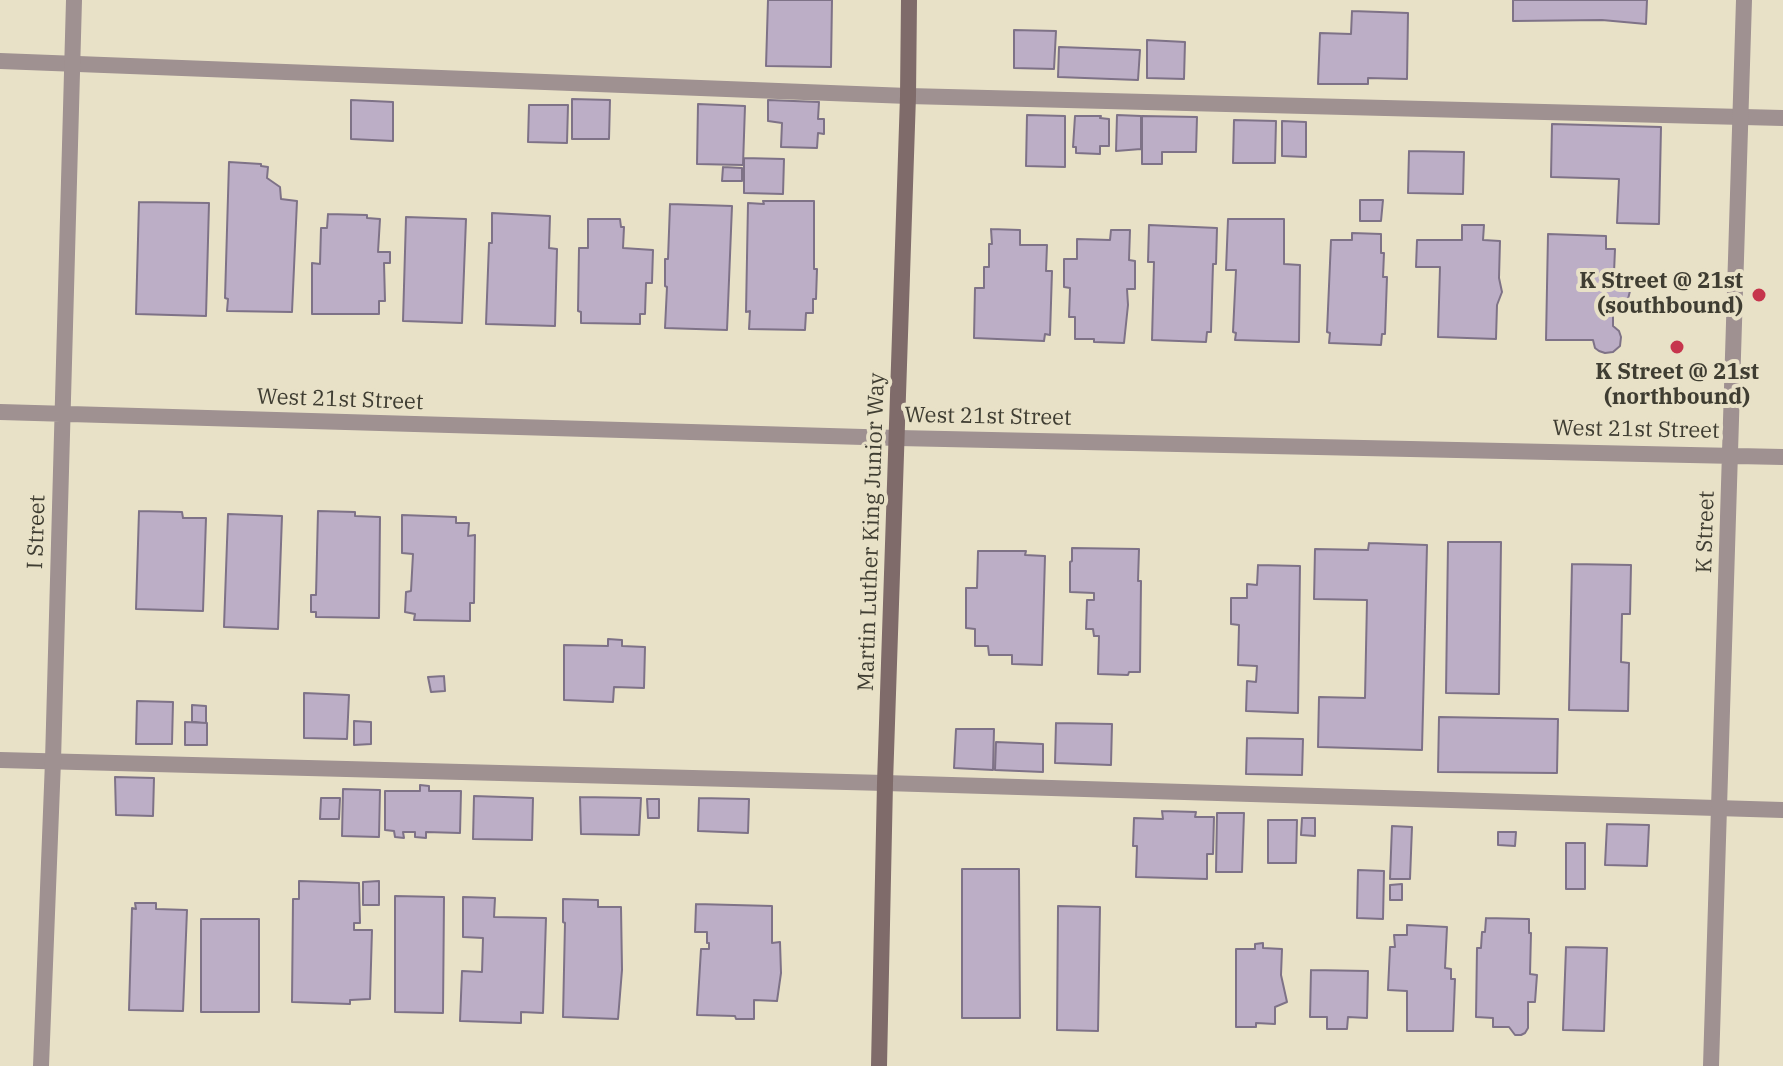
<!DOCTYPE html>
<style>
body{margin:0}
canvas{display:block;background:#e8e1c7}
</style>
<canvas width="1783" height="1066"></canvas>
<script>
const ctx = document.querySelector('canvas').getContext('2d');
ctx.lineJoin = 'round';
function fill(path, color) { ctx.fillStyle = color; ctx.fill(path, 'evenodd'); }
const shape = rows => new Path2D(rows.map(r => 'M' + r).join(''));
function trace(path, color, width, dash) { ctx.strokeStyle = color; ctx.lineWidth = width; ctx.lineCap = dash ? 'butt' : 'round'; ctx.setLineDash(dash || []); ctx.stroke(path); }
function drawText(font, color, halo, rows, align = 'center') {
  ctx.font = font + ' "IBM Plex Serif",serif'; ctx.lineWidth = 8; ctx.setLineDash([]); ctx.textBaseline = 'middle'; ctx.strokeStyle = halo; ctx.fillStyle = color; for (const [text, x, y, turn = 0] of rows) {
    ctx.save(); ctx.translate(x, y); ctx.rotate((+turn || 0) * Math.PI / 180); ctx.textAlign = isNaN(turn) ? turn : align; if (halo) ctx.strokeText(text, 0, 0); ctx.fillText(text, 0, 0); ctx.restore();
  }
}
const building = shape([
 [768,0,832,0,831,67,766,66,768,0],
 [1513,0,1647,0,1646,24,1602,20,1513,21,1513,0],
 [1352,11,1408,13,1407,79,1368,78,1368,84,1318,84,1320,33,1351,34,1352,11],
 [1014,30,1056,31,1054,69,1014,68,1014,30],
 [1147,40,1185,42,1184,79,1147,78,1147,40],
 [1059,47,1140,50,1138,80,1058,77,1059,47],
 [572,99,610,100,609,139,572,139,572,99],
 [351,100,393,102,393,141,351,139,351,100],
 [768,100,819,102,818,119,824,119,824,134,818,133,817,148,781,147,782,123,768,121,768,100],
 [698,104,745,106,743,165,697,164,698,104],
 [529,105,568,105,567,143,528,142,529,105],
 [1027,115,1065,116,1065,167,1026,166,1027,115],
 [1117,115,1141,116,1141,149,1116,151,1117,115],
 [1075,116,1101,116,1100,118,1109,119,1109,146,1100,146,1100,154,1076,153,1076,147,1073,147,1075,116],
 [1142,116,1197,117,1196,152,1162,152,1162,164,1142,164,1142,116],
 [1234,120,1276,121,1275,163,1233,163,1234,120],
 [1282,121,1306,122,1306,157,1282,156,1282,121],
 [1552,124,1661,127,1659,224,1617,223,1619,179,1551,177,1552,124],
 [1409,151,1464,152,1463,194,1408,193,1409,151],
 [744,158,784,159,783,194,744,193,744,158],
 [229,162,261,164,261,166,268,167,267,178,280,187,281,199,297,201,292,312,227,311,228,299,225,298,229,162],
 [723,167,742,168,742,181,722,181,723,167],
 [1360,200,1383,200,1381,221,1360,221,1360,200],
 [763,201,814,201,814,269,817,269,816,299,813,299,813,313,806,313,805,330,749,329,750,311,746,312,748,203,764,204,763,201],
 [139,202,209,203,206,316,136,314,139,202],
 [670,204,732,206,727,330,665,328,667,287,665,286,665,259,668,259,670,204],
 [492,213,550,216,549,248,557,249,555,326,486,324,489,243,492,243,492,213],
 [328,214,367,215,367,218,380,219,378,252,390,252,390,263,384,263,385,301,379,301,379,314,312,314,312,263,320,264,321,228,327,228,328,214],
 [406,217,466,219,462,323,403,321,406,217],
 [588,219,620,219,621,227,624,227,623,248,653,250,652,283,646,283,645,314,640,314,640,324,581,323,581,312,578,311,579,248,588,248,588,219],
 [1228,219,1284,219,1284,264,1300,265,1299,342,1235,340,1236,333,1233,332,1236,270,1226,270,1228,219],
 [1149,225,1217,228,1216,264,1213,264,1211,332,1207,332,1206,342,1152,340,1154,262,1148,262,1149,225],
 [1462,225,1484,225,1483,240,1500,241,1499,278,1502,292,1497,305,1496,339,1438,337,1440,267,1416,267,1417,240,1462,240,1462,225],
 [991,229,1020,230,1020,245,1047,245,1046,271,1052,271,1050,335,1045,334,1044,341,974,338,975,288,984,288,984,267,989,267,989,244,992,244,991,229],
 [1111,230,1130,230,1129,260,1135,261,1135,289,1127,289,1128,305,1124,343,1094,342,1094,339,1075,339,1075,317,1069,317,1070,288,1064,287,1064,259,1077,259,1077,239,1110,240,1111,230],
 [1352,233,1381,234,1381,253,1384,253,1383,277,1387,277,1385,334,1382,334,1381,345,1329,343,1330,333,1327,332,1331,240,1352,240,1352,233],
 [1548,234,1606,236,1606,249,1615,249,1614,273,1623,277,1628,282,1630,291,1627,303,1622,307,1613,310,1613,326,1619,331,1621,337,1620,346,1613,352,1605,353,1599,351,1595,348,1593,340,1546,340,1548,234],
 [139,511,182,512,183,518,206,518,203,611,136,609,139,511],
 [318,511,355,512,355,516,380,517,379,618,316,617,316,612,311,612,311,595,316,595,318,511],
 [228,514,282,516,278,629,224,627,228,514],
 [402,515,456,517,456,523,469,523,468,536,475,535,474,603,470,603,470,621,414,620,415,614,405,612,406,592,411,591,413,554,402,553,402,515],
 [1448,542,1501,542,1499,694,1446,693,1448,542],
 [1369,543,1427,545,1422,750,1318,747,1319,697,1365,698,1367,600,1314,599,1315,549,1368,550,1369,543],
 [1072,548,1139,549,1138,581,1141,581,1140,672,1129,672,1128,675,1098,674,1099,636,1094,636,1093,629,1086,629,1087,600,1094,600,1094,593,1070,592,1070,562,1072,561,1072,548],
 [978,551,1026,551,1025,555,1045,556,1042,665,1012,664,1012,655,989,655,988,646,975,646,975,629,966,628,966,588,977,588,978,551],
 [1572,564,1631,565,1630,614,1622,614,1621,662,1629,663,1628,711,1569,710,1572,564],
 [1258,565,1300,566,1298,713,1246,711,1247,681,1256,682,1257,666,1238,665,1239,625,1231,624,1231,598,1247,598,1247,584,1257,585,1258,565],
 [608,639,622,640,622,646,645,647,644,688,614,687,613,702,564,700,564,645,608,646,608,639],
 [444,676,445,691,431,692,428,677,444,676],
 [304,693,349,695,347,739,304,738,304,693],
 [137,701,173,702,172,744,136,744,137,701],
 [192,705,206,706,206,723,192,722,192,705],
 [1439,717,1558,719,1557,773,1438,772,1439,717],
 [354,721,371,722,371,744,354,745,354,721],
 [185,722,207,723,207,745,185,745,185,722],
 [1056,723,1112,724,1111,765,1055,763,1056,723],
 [956,729,994,729,993,770,954,768,956,729],
 [1247,738,1303,739,1302,775,1246,774,1247,738],
 [996,742,1043,744,1043,772,995,770,996,742],
 [115,777,154,778,153,816,116,815,115,777],
 [420,785,429,786,429,791,461,791,460,833,426,832,426,838,415,837,415,832,403,832,404,838,395,837,394,831,385,830,385,791,420,791,420,785],
 [343,789,380,790,379,837,342,836,343,789],
 [474,796,533,798,532,840,473,839,474,796],
 [580,797,641,798,639,835,581,834,580,797],
 [321,798,340,798,339,819,320,819,321,798],
 [699,798,749,799,748,833,698,831,699,798],
 [647,799,659,799,659,818,648,818,647,799],
 [1162,811,1196,812,1195,817,1214,817,1213,854,1207,854,1207,879,1136,877,1137,846,1133,846,1134,818,1163,819,1162,811],
 [1217,813,1244,813,1242,872,1216,872,1217,813],
 [1302,818,1315,818,1315,836,1301,835,1302,818],
 [1268,820,1297,820,1296,863,1268,863,1268,820],
 [1607,824,1649,825,1647,866,1605,865,1607,824],
 [1392,826,1412,827,1410,879,1390,879,1392,826],
 [1498,832,1516,832,1515,846,1498,845,1498,832],
 [1566,843,1585,843,1585,889,1566,889,1566,843],
 [962,869,1019,869,1020,1018,962,1018,962,869],
 [1358,870,1384,871,1383,919,1357,918,1358,870],
 [299,881,359,883,360,923,354,923,354,930,372,930,370,999,350,1000,350,1004,292,1002,293,899,299,899,299,881],
 [379,881,379,905,363,905,363,882,379,881],
 [1402,884,1402,900,1390,900,1390,885,1402,884],
 [395,896,444,897,443,1013,395,1012,395,896],
 [463,897,495,898,494,917,546,918,543,1013,521,1012,521,1023,460,1021,462,971,482,972,483,938,463,937,463,897],
 [563,899,598,900,598,907,621,907,622,970,618,1019,563,1017,565,923,563,922,563,899],
 [135,903,156,903,156,909,187,910,183,1011,129,1010,132,908,136,909,135,903],
 [696,904,772,906,772,943,780,942,781,973,777,1001,754,1000,754,1019,736,1019,735,1016,697,1015,701,949,709,949,709,943,707,943,707,932,695,932,696,904],
 [1058,906,1100,907,1098,1031,1057,1030,1058,906],
 [1486,918,1529,919,1529,933,1531,933,1530,974,1537,975,1535,1002,1528,1002,1528,1028,1525,1033,1521,1035,1515,1035,1509,1027,1493,1027,1493,1018,1476,1017,1477,948,1481,948,1482,932,1485,932,1486,918],
 [201,919,259,919,259,1012,201,1012,201,919],
 [1407,925,1447,927,1445,968,1451,969,1451,979,1455,979,1453,1031,1407,1031,1407,991,1388,990,1390,947,1395,947,1394,935,1407,935,1407,925],
 [1263,943,1263,948,1282,949,1281,975,1287,1002,1275,1007,1275,1024,1256,1023,1256,1027,1236,1027,1236,949,1255,949,1255,944,1263,943],
 [1566,947,1607,948,1604,1031,1563,1030,1566,947],
 [1311,970,1368,971,1367,1018,1348,1017,1347,1029,1327,1029,1327,1017,1310,1017,1311,970]
]);
fill(building, '#bcaec6');
trace(building, '#7e7287', 2);
trace(shape([
 [0,61,908,96,1783,118],
 [0,760,885,783,1783,810]
]), '#9f9191', 16);
trace(shape([
 [0,412,898,438,1783,457],
 [41,1066,53,761,74,0],
 [1711,1066,1744,0]
]), '#9f9191', 16);
trace(shape([
 [879,1066,885,783,908,96,909,0]
]), '#7f6b6a', 16);
for (const [x, y, r, color] of [
 [1759,295,8,"#c6354d"],
 [1677,347,8,"#c6354d"]
]) { const dot = new Path2D(); dot.arc(x, y, r, 0, 2 * Math.PI); ctx.fillStyle = color; ctx.fill(dot); trace(dot, '#e8e1c7', 3); }
drawText('bold 22px', '#3f3d32', '#e8e1c7', [
 ["K Street @ 21st",1743,282],
 ["(southbound)",1743,307],
 ["K Street @ 21st",1677,373,"center"],
 ["(northbound)",1677,398,"center"]
], 'right');
drawText('22px', '#3f3d32', '#e8e1c7', [
 ["West 21st Street",340,400,2],
 ["West 21st Street",988,417,1],
 ["West 21st Street",1636,430,1],
 ["I Street",37,532,-88],
 ["Martin Luther King Junior Way",872,532,-88],
 ["K Street",1706,532,-88]
]);
</script>
